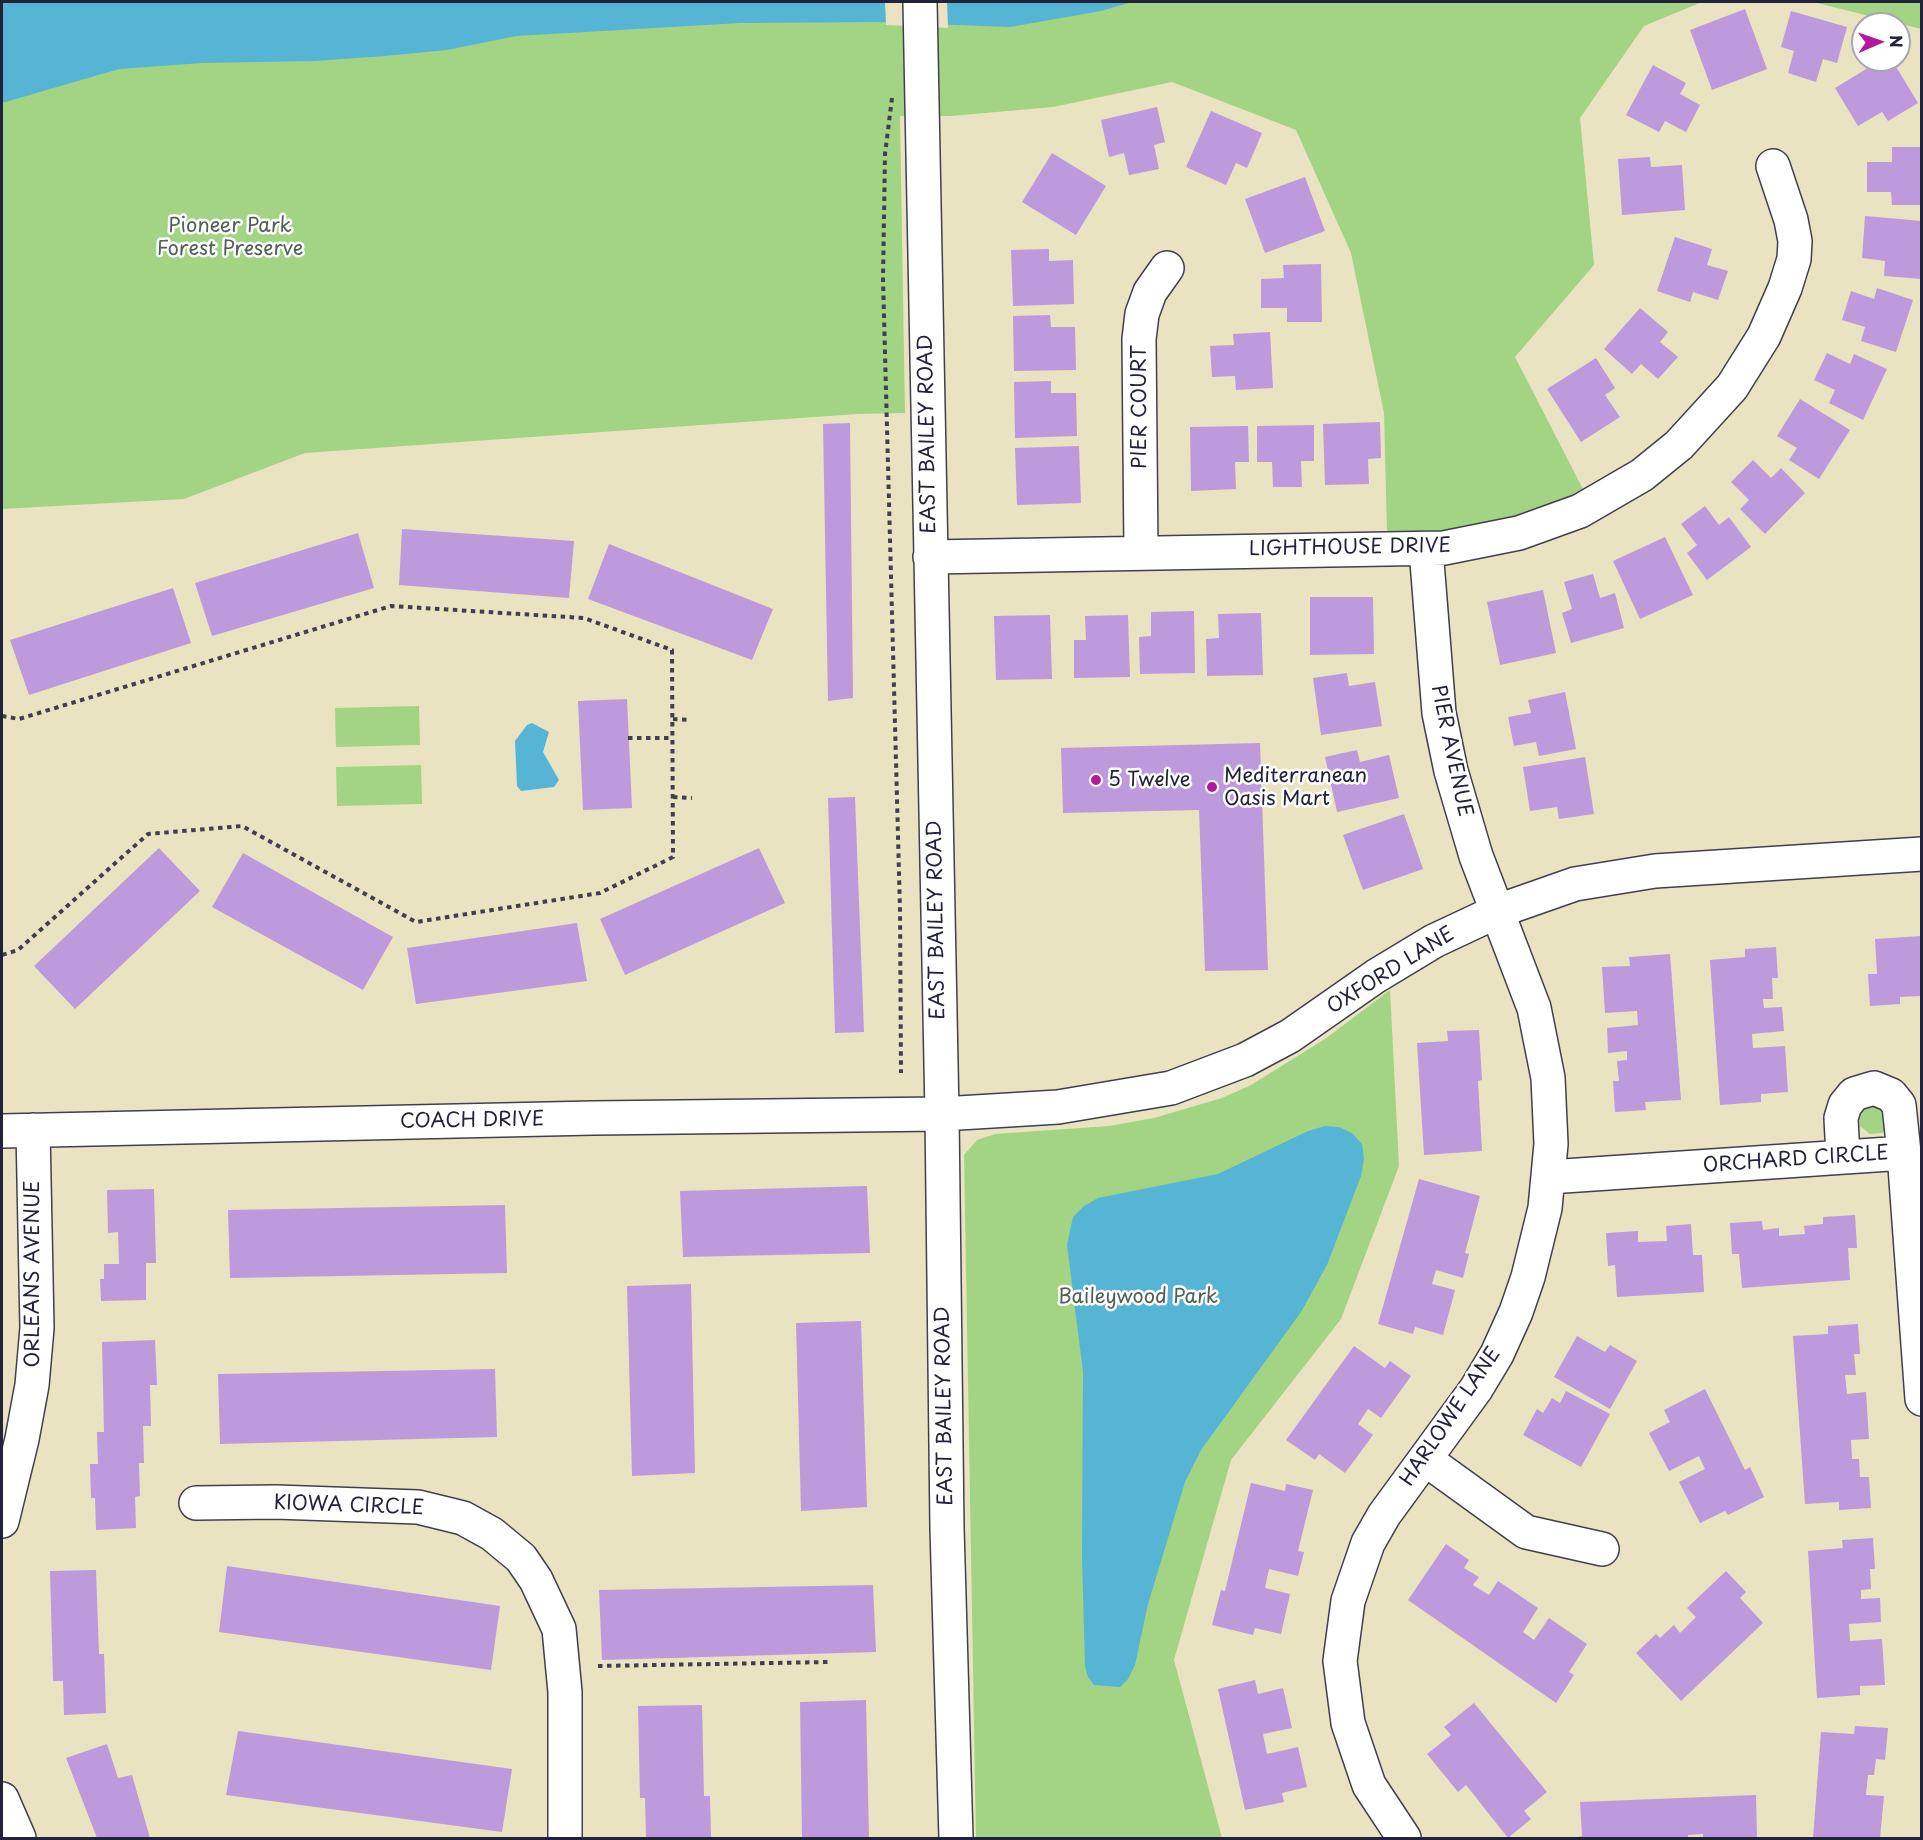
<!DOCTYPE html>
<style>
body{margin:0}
#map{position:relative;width:1923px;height:1840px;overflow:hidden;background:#eae3c1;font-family:"Playpen Sans",sans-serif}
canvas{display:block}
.frame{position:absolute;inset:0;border:3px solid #22223b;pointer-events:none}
.north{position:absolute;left:1851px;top:12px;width:60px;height:60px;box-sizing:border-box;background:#fff;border:2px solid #a7a7b1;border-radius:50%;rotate:88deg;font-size:16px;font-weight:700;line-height:24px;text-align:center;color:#22223b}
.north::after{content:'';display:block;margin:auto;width:21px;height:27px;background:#b5179e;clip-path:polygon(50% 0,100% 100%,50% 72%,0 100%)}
</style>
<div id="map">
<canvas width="1923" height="1840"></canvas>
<div class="frame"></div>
<div class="north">N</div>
</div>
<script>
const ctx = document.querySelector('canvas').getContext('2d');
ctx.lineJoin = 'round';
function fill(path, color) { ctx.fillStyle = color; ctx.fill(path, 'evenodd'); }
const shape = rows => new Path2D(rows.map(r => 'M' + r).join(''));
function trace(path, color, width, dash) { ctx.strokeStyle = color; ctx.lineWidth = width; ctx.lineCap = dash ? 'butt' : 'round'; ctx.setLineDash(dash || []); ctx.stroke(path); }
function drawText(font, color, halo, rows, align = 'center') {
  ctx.font = font + ' "Playpen Sans",sans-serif'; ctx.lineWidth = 5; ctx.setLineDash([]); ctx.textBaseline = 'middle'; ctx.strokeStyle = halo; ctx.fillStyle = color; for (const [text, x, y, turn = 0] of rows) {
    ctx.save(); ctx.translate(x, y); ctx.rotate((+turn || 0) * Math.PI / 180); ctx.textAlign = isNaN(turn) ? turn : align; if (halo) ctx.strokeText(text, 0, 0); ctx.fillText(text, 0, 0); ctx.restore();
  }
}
fill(shape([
 [312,2,1702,2,1644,26,1580,118,1594,265,1515,357,1585,493,1523,516,1471,529,1387,532,1384,413,1351,253,1296,130,1172,82,1053,107,951,116,900,116,905,413,857,414,305,453,184,499,2,509,2,37],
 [1813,2,1921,2,1921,29],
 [419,706,420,745,336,747,335,708],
 [421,765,422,804,337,806,336,767],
 [1390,990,1399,1166,1341,1319,1231,1460,1174,1660,1222,1838,976,1838,964,1155,977,1140,995,1134,1109,1126,1154,1118,1222,1098,1251,1085,1325,1039],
 [1867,1104,1885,1106,1887,1129,1882,1133,1870,1134,1860,1126,1859,1114]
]), '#a2d483');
fill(shape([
 [2,2,1132,2,1101,11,1010,27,877,22,740,23,516,36,447,50,385,56,315,61,202,63,119,69,2,103],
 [532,723,549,732,543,752,559,780,554,787,521,791,517,786,515,741,527,725],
 [1325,1126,1339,1127,1352,1133,1362,1144,1364,1158,1361,1176,1327,1265,1301,1312,1201,1450,1185,1482,1148,1604,1135,1665,1128,1679,1120,1687,1094,1685,1088,1677,1085,1666,1082,1556,1083,1372,1067,1245,1073,1217,1084,1206,1098,1198,1218,1174,1308,1131]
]), '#56b4d5');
fill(shape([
 [885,2,947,2,948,28,886,25]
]), '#eae3c1');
fill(shape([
 [1745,9,1767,69,1712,90,1690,30],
 [1791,11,1847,27,1837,63,1823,59,1816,82,1788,73,1794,51,1781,47],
 [1881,60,1892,60,1918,103,1888,121,1882,112,1858,126,1835,88],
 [1653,65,1686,83,1680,94,1700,105,1686,132,1665,121,1659,132,1626,115],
 [1157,107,1165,142,1154,145,1159,169,1129,175,1124,153,1109,157,1101,120],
 [1211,111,1262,133,1247,168,1236,163,1226,185,1186,167],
 [1892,147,1922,147,1922,205,1892,205,1891,192,1867,192,1867,162,1892,162],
 [1052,153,1106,186,1076,235,1022,202],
 [1650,157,1651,167,1682,165,1685,210,1622,215,1618,159],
 [1305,177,1325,231,1265,253,1245,199],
 [1865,216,1922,221,1922,279,1884,276,1885,261,1862,258],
 [1675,237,1712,249,1707,265,1728,271,1718,300,1693,292,1690,302,1657,291],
 [1049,249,1049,261,1073,260,1074,304,1013,306,1011,250],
 [1321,264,1322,322,1287,322,1287,308,1261,308,1261,279,1284,278,1283,265],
 [1877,288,1913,300,1896,352,1861,341,1865,327,1842,320,1851,291,1874,299],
 [1640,308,1668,332,1660,342,1678,357,1658,379,1641,364,1632,374,1604,349],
 [1050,315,1051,327,1075,327,1076,370,1014,371,1013,316],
 [1270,332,1273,388,1236,390,1235,376,1212,377,1210,346,1234,345,1233,334],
 [1827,353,1850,364,1854,354,1887,369,1863,420,1829,403,1835,390,1814,380],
 [1596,358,1615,388,1605,395,1620,417,1581,442,1547,389],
 [1051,381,1051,393,1076,393,1077,436,1015,438,1014,382],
 [1800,399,1850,430,1819,479,1789,460,1797,448,1777,436],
 [1380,422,1381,458,1368,459,1369,484,1325,485,1323,424],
 [850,423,853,698,828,701,823,424],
 [1314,425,1314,461,1301,461,1302,487,1273,487,1272,462,1257,462,1257,426],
 [1248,426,1249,462,1235,462,1236,489,1191,491,1190,427],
 [1079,446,1081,503,1017,505,1015,448],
 [1753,460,1771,478,1781,468,1805,493,1765,534,1740,509,1749,500,1731,482],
 [1705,506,1719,525,1729,517,1751,547,1707,580,1687,553,1697,545,1681,524],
 [402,529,574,541,569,598,399,585],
 [358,533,374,588,212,636,195,583],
 [1665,537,1693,595,1640,619,1613,561],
 [609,544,773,609,752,660,588,599],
 [1593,574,1600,598,1615,593,1624,628,1571,643,1562,613,1572,609,1564,582],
 [173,588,191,643,29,695,10,640],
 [1543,590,1556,653,1500,665,1487,602],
 [1310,597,1373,597,1374,654,1310,655],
 [1194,611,1195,673,1140,674,1139,637,1151,636,1151,612],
 [1261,613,1263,675,1207,676,1206,639,1219,638,1218,614],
 [1050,615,1052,679,996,680,994,616],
 [1128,615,1130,677,1074,678,1074,640,1086,640,1085,616],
 [1347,673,1349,686,1375,682,1382,726,1321,735,1313,678],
 [1565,692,1576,749,1539,756,1536,742,1514,746,1508,717,1531,713,1528,700],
 [627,699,632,808,583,810,578,701],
 [1260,743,1268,970,1205,971,1199,810,1063,813,1061,748],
 [1357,750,1360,762,1389,755,1399,798,1337,812,1325,757],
 [1585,757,1594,814,1559,819,1557,807,1530,811,1523,767],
 [855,797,864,1032,835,1033,828,798],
 [1404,814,1423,869,1363,890,1343,835],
 [159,848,200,891,75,1009,34,966],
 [759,848,785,903,625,975,600,919],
 [243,853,393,937,363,990,212,907],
 [577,923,587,981,416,1004,407,948],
 [1922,936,1920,996,1900,997,1900,1004,1870,1006,1868,974,1877,974,1875,939],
 [1776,947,1778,978,1772,978,1773,999,1763,999,1764,1008,1782,1007,1784,1031,1752,1034,1753,1048,1785,1046,1788,1092,1761,1094,1761,1102,1720,1105,1710,960,1745,957,1745,949],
 [1670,954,1681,1100,1645,1102,1646,1110,1615,1112,1613,1081,1619,1081,1617,1061,1627,1060,1627,1051,1608,1053,1607,1028,1638,1025,1637,1011,1605,1013,1602,967,1630,966,1629,957],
 [1479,1030,1482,1080,1478,1081,1482,1151,1424,1155,1417,1043,1448,1041,1447,1031],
 [1419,1179,1480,1196,1465,1253,1469,1254,1463,1278,1436,1270,1432,1284,1455,1290,1443,1335,1415,1327,1413,1334,1378,1324],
 [867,1186,870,1253,683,1257,680,1191],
 [154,1189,156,1263,146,1263,146,1300,101,1301,100,1279,104,1279,104,1264,119,1264,118,1232,108,1233,107,1190],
 [505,1205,507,1273,230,1278,228,1210],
 [1855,1215,1857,1248,1848,1248,1850,1280,1742,1288,1739,1254,1732,1254,1730,1223,1762,1221,1763,1230,1779,1228,1779,1236,1805,1234,1804,1226,1823,1224,1823,1217],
 [1691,1224,1693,1255,1702,1255,1704,1292,1617,1297,1615,1265,1608,1266,1606,1233,1638,1231,1638,1242,1667,1241,1666,1226],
 [691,1284,695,1473,632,1476,627,1286],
 [861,1321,867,1507,801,1511,796,1323],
 [1858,1324,1860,1354,1854,1354,1856,1375,1845,1375,1847,1394,1866,1392,1869,1439,1851,1440,1852,1459,1859,1459,1860,1477,1869,1477,1871,1508,1839,1510,1839,1502,1805,1504,1793,1336,1828,1334,1828,1326],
 [1577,1336,1605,1352,1610,1345,1637,1361,1610,1409,1554,1377],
 [155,1340,157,1385,150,1385,151,1426,143,1426,144,1463,139,1463,140,1496,135,1497,136,1528,96,1530,95,1498,91,1498,90,1464,98,1464,97,1432,104,1432,102,1342],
 [1354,1346,1385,1368,1390,1361,1411,1376,1381,1418,1368,1409,1358,1424,1373,1435,1345,1473,1319,1454,1315,1460,1286,1440],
 [495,1369,497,1437,220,1444,218,1374],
 [1705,1389,1745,1470,1750,1467,1764,1497,1728,1515,1725,1511,1700,1523,1679,1482,1705,1469,1699,1456,1669,1471,1649,1433,1670,1422,1664,1410],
 [1566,1391,1610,1414,1581,1467,1523,1435,1537,1409,1543,1413,1552,1398,1560,1403],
 [1251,1483,1285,1491,1286,1484,1313,1490,1298,1551,1304,1552,1298,1576,1269,1569,1265,1588,1290,1594,1281,1634,1255,1628,1253,1635,1212,1625,1221,1590,1225,1591],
 [1873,1538,1875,1569,1870,1569,1871,1589,1861,1590,1861,1599,1880,1598,1881,1622,1849,1624,1850,1641,1882,1639,1885,1685,1860,1686,1860,1695,1817,1698,1808,1551,1843,1548,1842,1540],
 [1446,1544,1469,1560,1464,1568,1479,1577,1473,1585,1489,1595,1498,1581,1538,1608,1523,1632,1534,1640,1549,1618,1587,1644,1569,1672,1574,1675,1556,1703,1408,1600],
 [227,1566,500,1606,491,1670,219,1632],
 [96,1570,99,1654,104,1654,106,1713,64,1715,63,1681,53,1681,50,1571],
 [1726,1571,1746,1592,1740,1598,1763,1623,1681,1701,1636,1653,1656,1634,1660,1638,1674,1625,1680,1633,1696,1617,1687,1608],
 [873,1585,876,1652,602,1660,599,1590],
 [1255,1680,1258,1694,1283,1688,1292,1728,1263,1734,1267,1754,1298,1747,1307,1787,1282,1793,1284,1802,1245,1810,1218,1689],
 [866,1700,869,1838,802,1838,800,1702],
 [1474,1703,1547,1792,1524,1811,1531,1819,1508,1838,1466,1785,1458,1792,1427,1754,1451,1735,1444,1727],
 [702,1705,704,1796,710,1796,711,1838,646,1838,645,1798,640,1798,638,1706],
 [1855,1726,1888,1728,1885,1760,1876,1759,1874,1775,1868,1775,1866,1795,1884,1796,1880,1838,1813,1838,1821,1732,1854,1734],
 [238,1731,512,1769,502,1832,226,1795],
 [107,1744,118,1778,132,1775,150,1838,97,1838,66,1758],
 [1756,1795,1757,1838,1703,1838,1703,1834,1688,1835,1688,1838,1574,1838,1582,1836,1580,1802]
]), '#bd9adb');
const minor = shape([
 [920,2,942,1114,947,1528,956,1838],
 [1141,553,1139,339,1142,314,1150,292,1167,268],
 [930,557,1444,548,1519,533,1580,511,1642,475,1679,445,1732,387,1764,336,1785,288,1794,259,1795,241,1791,220,1773,166],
 [2,1131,593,1118,942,1114,1058,1107,1171,1088,1245,1060,1290,1036,1376,976,1434,941,1498,911,1575,884,1655,871,1922,854],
 [1843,1157,1841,1118,1845,1105,1854,1094,1874,1088,1891,1095,1899,1105,1904,1153],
 [1549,1177,1904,1153,1922,1399],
 [1425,1459,1526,1532,1602,1549],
 [196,1503,276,1502,418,1507,463,1518,492,1534,521,1558,536,1580,559,1629,565,1692,565,1838],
 [2,1521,22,1439,32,1385,37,1328,33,1130],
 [2,1799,19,1838],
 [1404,1838,1369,1785,1348,1723,1340,1661,1348,1601,1368,1543,1384,1515,1476,1389,1497,1354,1516,1312,1528,1277,1545,1208,1551,1144,1548,1078,1534,1008,1476,856,1451,771,1439,713,1426,549]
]);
trace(minor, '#403f4f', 36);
trace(shape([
 [892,98,885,154,883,279,900,910,901,1073],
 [2,716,19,719,391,606,584,618,672,650,673,857,600,893,416,922,242,826,148,834,18,950,2,955],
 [673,719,689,720],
 [628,738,673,738],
 [673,797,692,798],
 [598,1666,829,1662]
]), '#403f4f', 4, [4.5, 4.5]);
trace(minor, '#fff', 33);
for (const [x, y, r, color] of [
 [1096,780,6,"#b5179e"],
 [1212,787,6,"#b5179e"]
]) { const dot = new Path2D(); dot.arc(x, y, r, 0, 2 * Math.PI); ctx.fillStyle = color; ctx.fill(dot); trace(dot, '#fff', 2); }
drawText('20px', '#4f6054', '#fff', [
 ["Pioneer Park",230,226],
 ["Forest Preserve",230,249],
 ["Baileywood Park",1138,1297]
]);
drawText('20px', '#22223b', '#fff', [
 ["PIER COURT",1140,407,-90],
 ["EAST BAILEY ROAD",928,434,-91],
 ["LIGHTHOUSE DRIVE",1350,548,-1],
 ["PIER AVENUE",1451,751,78],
 ["EAST BAILEY ROAD",937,920,-91],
 ["OXFORD LANE",1391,971,-32],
 ["COACH DRIVE",472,1121,-1],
 ["ORCHARD CIRCLE",1796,1160,-4],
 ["ORLEANS AVENUE",33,1274,-90],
 ["EAST BAILEY ROAD",945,1406,-91],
 ["HARLOWE LANE",1451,1417,-56],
 ["KIOWA CIRCLE",349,1506,2]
]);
drawText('20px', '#22223b', '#fff', [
 ["Mediterranean",1224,776],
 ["Oasis Mart",1224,799],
 ["5 Twelve",1108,780]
], 'left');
</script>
